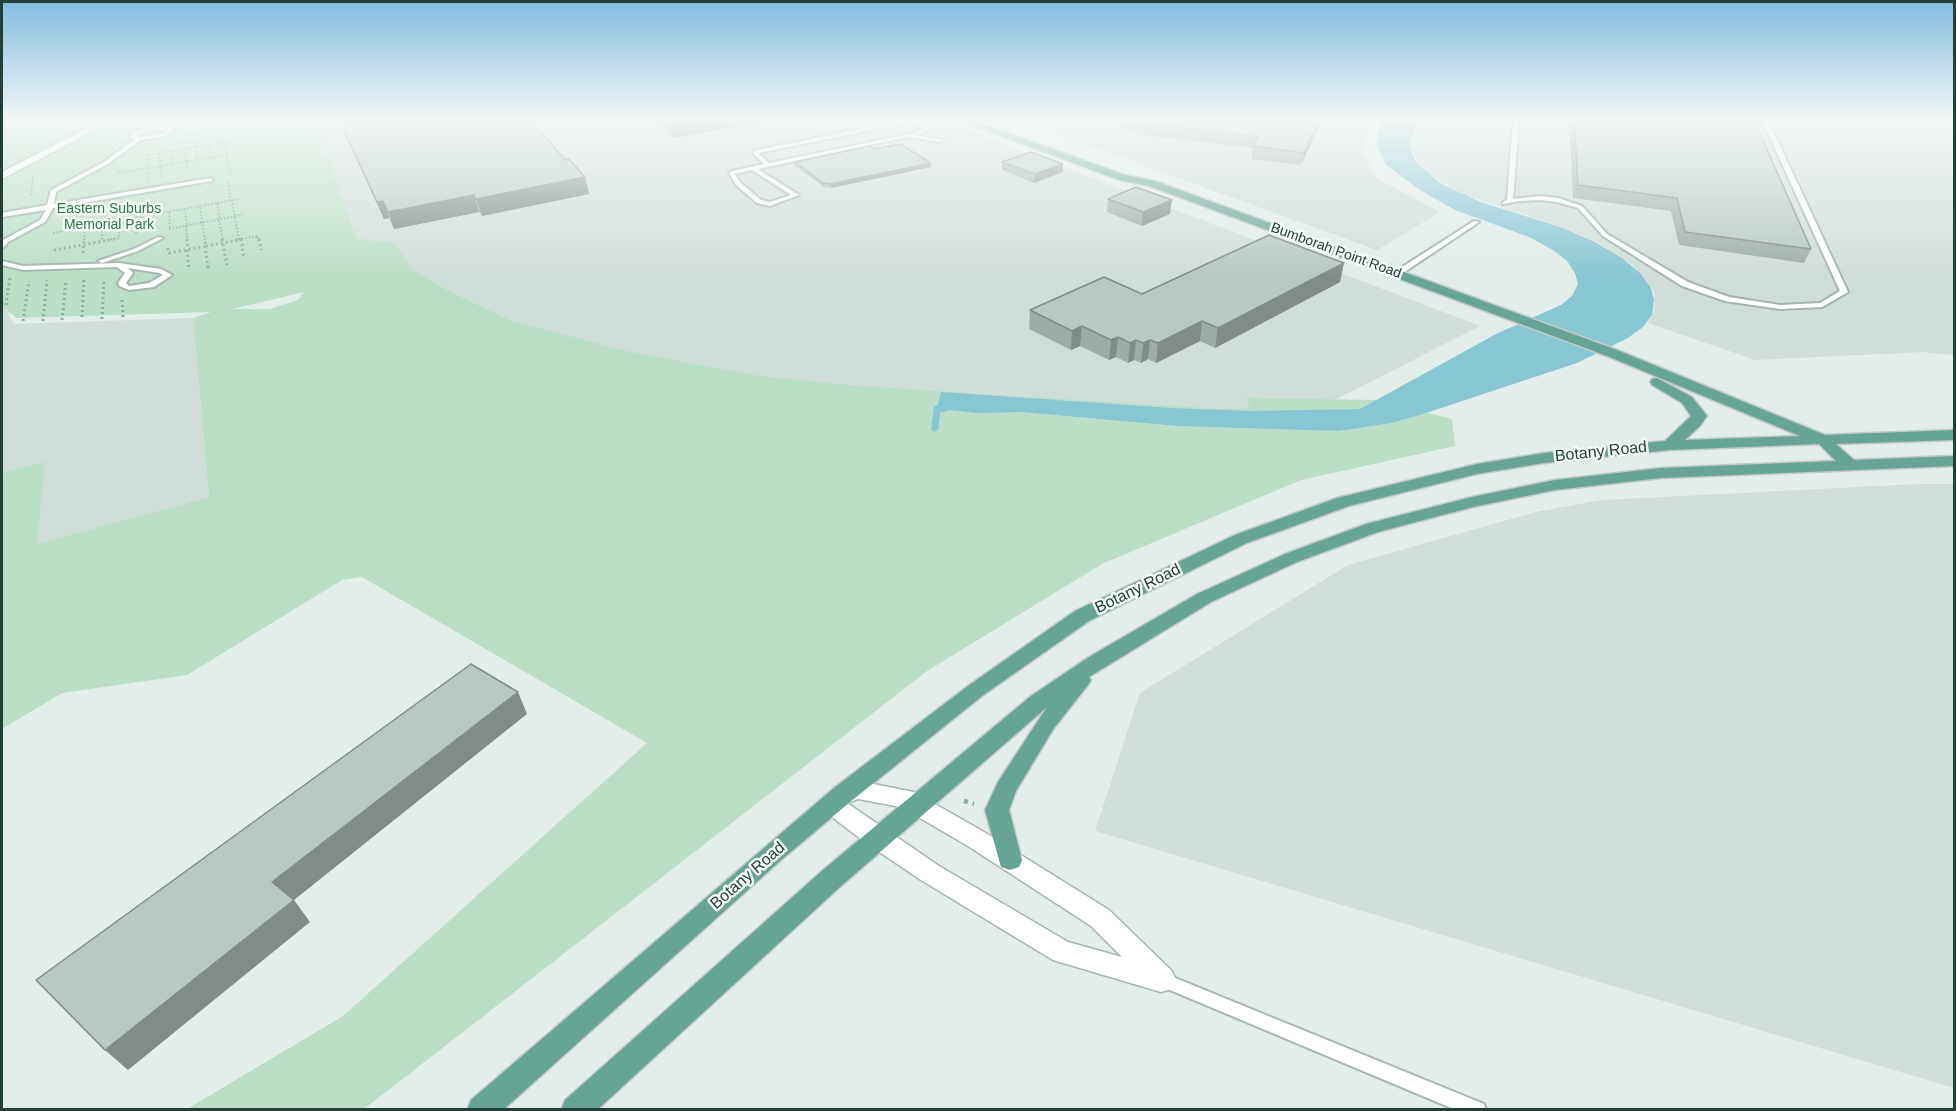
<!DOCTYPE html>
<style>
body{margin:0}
#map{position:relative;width:1956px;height:1111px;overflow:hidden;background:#e3ede9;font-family:Helvetica,sans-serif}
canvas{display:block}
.frame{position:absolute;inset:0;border:3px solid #223f38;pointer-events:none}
</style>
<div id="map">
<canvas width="1956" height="1111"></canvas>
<div class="frame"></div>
</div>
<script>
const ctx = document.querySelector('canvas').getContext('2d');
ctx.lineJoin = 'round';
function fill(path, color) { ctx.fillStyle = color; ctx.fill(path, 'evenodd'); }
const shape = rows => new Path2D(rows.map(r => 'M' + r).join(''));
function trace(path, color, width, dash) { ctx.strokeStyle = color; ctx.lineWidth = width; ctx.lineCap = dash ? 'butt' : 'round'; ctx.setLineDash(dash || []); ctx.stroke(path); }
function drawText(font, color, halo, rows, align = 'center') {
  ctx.font = font + ' Helvetica,sans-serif'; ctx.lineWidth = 5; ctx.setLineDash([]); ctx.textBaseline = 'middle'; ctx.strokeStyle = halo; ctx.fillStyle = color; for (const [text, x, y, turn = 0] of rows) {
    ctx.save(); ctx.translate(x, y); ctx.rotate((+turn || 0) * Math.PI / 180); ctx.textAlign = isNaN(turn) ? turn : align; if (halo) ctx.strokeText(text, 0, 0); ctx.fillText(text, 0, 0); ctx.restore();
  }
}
fill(shape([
 [315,120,940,120,1480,326,1274,431,871,409,518,339,362,253],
 [1018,120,1371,120,1361,151,1378,179,1440,212,1377,250],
 [1420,120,1954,120,1954,355,1923,352,1755,360,1648,323,1655,308,1654,291,1634,266,1597,242,1564,228,1464,194,1433,177,1418,162,1411,147],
 [2,307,4,307,14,324,193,318,209,497,36,545,2,474],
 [1919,484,1954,484,1954,1088,1095,831,1140,693,1348,565,1536,512,1602,500]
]), '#d1ddd8');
fill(shape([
 [2,120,315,120,357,239,395,243,411,269,450,292,512,321,626,351,753,375,836,384,935,391,1224,409,1250,408,1246,398,1378,400,1452,419,1455,446,1301,480,1102,564,927,671,364,1109,187,1109,343,1016,647,743,362,577,342,580,187,675,62,693,2,729,2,473,45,462,37,544,209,497,193,318,211,312,17,318,2,307],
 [304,292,298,300,270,309,232,309]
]), '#bbdfc6');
fill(shape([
 [1381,120,1418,120,1410,146,1412,154,1416,162,1440,183,1481,202,1563,228,1595,242,1622,258,1640,273,1651,288,1654,300,1652,315,1643,327,1628,338,1577,363,1420,415,1391,423,1339,431,1178,426,1022,412,978,413,937,409,941,392,1171,408,1252,411,1360,409,1496,334,1561,305,1572,296,1578,284,1575,273,1567,261,1553,250,1529,237,1455,210,1420,190,1386,165,1376,142]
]), '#89c6d4');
trace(shape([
 [935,428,937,409,945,408]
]), '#89c6d4', 7);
const service = shape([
 [904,120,916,120,934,128,916,135,943,140,940,142,907,137,758,169,799,195,770,206,757,203,736,185,729,173,732,171,764,164,753,153,753,151,904,120],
 [911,122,926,128,910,134,769,163,759,153,911,122],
 [752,170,791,195,770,202,761,200,741,183,735,174,752,170],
 [1513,120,1519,120,1513,199,1540,196,1558,198,1582,206,1607,234,1688,282,1729,297,1780,305,1820,303,1840,291,1762,120,1768,120,1848,292,1822,307,1780,309,1725,301,1682,286,1603,236,1578,208,1557,202,1540,200,1519,201,1503,204,1503,202,1507,200,1513,120],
 [150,126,171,127,174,129,169,135,141,140,108,164,56,192,54,204,210,178,213,180,212,181,53,208,45,222,8,242,4,247,2,248,3,240,40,220,46,210,2,217,2,213,47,205,51,190,104,162,135,139,129,136,135,131,150,126],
 [150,130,167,130,165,133,140,137,136,136,150,130],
 [1474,221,1479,222,1400,275,1393,273,1474,221],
 [158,237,163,238,138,251,102,263,98,261,134,249,158,237],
 [2,261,23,266,119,263,161,269,172,275,154,287,129,290,119,286,118,283,125,273,117,267,23,270,2,265,2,261],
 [128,268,159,273,163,275,149,283,129,286,126,283,133,273,128,268],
 [1163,973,1484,1104,1486,1110,1456,1110,1158,985,1155,980,1158,975,1163,973]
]);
const minor = shape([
 [992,120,1000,122,980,129,975,126,992,120],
 [858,781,914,792,984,832,1109,910,1172,971,1176,980,1172,989,1161,992,1053,960,921,880,869,845,824,811,821,804,824,797,831,795,834,788,858,781],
 [858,799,901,807,968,846,1091,926,1122,957,1068,942,939,866,847,803,858,799]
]);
const tertiary = shape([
 [102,120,114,120,2,179,2,172,102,120]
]);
const primary = shape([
 [958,120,972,120,1125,175,1155,181,1617,350,1825,435,1954,430,1954,440,1836,444,1854,460,1954,456,1954,466,1661,478,1555,490,1473,507,1378,532,1297,562,1211,602,1089,677,1091,680,1088,685,1054,728,1016,791,1009,810,1022,860,1019,867,1010,870,1001,867,985,810,998,782,1047,707,841,886,597,1110,561,1110,565,1100,823,870,1031,696,1089,657,1197,594,1285,554,1366,524,1472,497,1555,480,1661,468,1836,461,1819,444,1670,450,1544,463,1477,474,1349,506,1247,543,1089,621,982,696,850,802,780,861,503,1110,467,1110,471,1100,834,788,968,686,1075,611,1235,535,1337,498,1477,464,1544,453,1665,441,1691,416,1682,403,1652,385,1650,382,1652,379,1657,378,1692,397,1707,416,1700,426,1685,440,1800,436,1607,356,1149,186,1119,180,958,120]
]);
trace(service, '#a5b5b0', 4);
trace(minor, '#a5b5b0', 3);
trace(tertiary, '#a5b5b0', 3);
trace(primary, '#c1c9c7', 3);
trace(shape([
 [212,120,214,131],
 [199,121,201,133],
 [2,125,26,120],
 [2,135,64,120],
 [183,136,227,129,225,120],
 [180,143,223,136,230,173],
 [210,145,212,158],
 [196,147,198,160],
 [186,149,187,170],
 [172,151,173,164],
 [159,153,161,175],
 [147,155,148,177],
 [142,156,224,142],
 [118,173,226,155],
 [228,182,231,201],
 [31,195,33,176],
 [232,200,239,240],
 [217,203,220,220],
 [185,209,187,226],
 [169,212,170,229],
 [136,218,136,234],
 [219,220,223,240],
 [119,221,119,238],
 [102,224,102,240],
 [186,226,187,240],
 [74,229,76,215],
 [169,229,242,215],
 [53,233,200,206],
 [84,240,85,227],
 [107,240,120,238],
 [205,240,200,206,239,199],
 [235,240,258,236,259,240]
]), '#82b2a4', 2, [1.5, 2]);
trace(shape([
 [187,239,188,249],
 [222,239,227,265],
 [241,239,244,258],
 [259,239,261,250],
 [205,246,208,268],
 [206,246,243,239],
 [168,248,169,253,206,246,205,239],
 [54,250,115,239],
 [187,250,189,270],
 [83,253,84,239],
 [122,300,123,317],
 [6,305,10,278],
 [82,317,84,279],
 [102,319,104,279],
 [62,320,66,281],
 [23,321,29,281],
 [43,321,47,280]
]), '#82b2a4', 3, [2, 3]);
trace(shape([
 [964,801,974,804]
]), '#82b2a4', 4.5, [4, 5]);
fill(service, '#fff');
fill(minor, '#fff');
fill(tertiary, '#fff');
fill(primary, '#66a496');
fill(shape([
 [654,120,771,120,674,138],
 [1119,120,1322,120,1301,165,1251,159,1253,148,1143,135,1119,126],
 [1569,120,1754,120,1811,249,1804,263,1679,245,1671,211,1573,198],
 [345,132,565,160,585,177,589,194,482,216,479,212,394,229,389,218,384,219,351,148],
 [875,149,931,167,831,188,824,187,795,166,795,162],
 [1002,162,1063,164,1063,172,1034,183,1002,170],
 [1108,199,1170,214,1142,226,1107,212],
 [1340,282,1215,348,1200,341,1156,363,1148,359,1141,363,1134,360,1128,363,1116,357,1109,360,1080,346,1071,350,1029,329,1030,310,1142,294]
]), '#9eaca7');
fill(shape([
 [684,120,771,120,674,138,671,122],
 [1319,120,1322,120,1301,165,1304,153],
 [931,163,931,167,831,188,831,184],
 [1063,164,1063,172,1034,183,1035,174],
 [585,177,589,194,482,216,476,199],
 [474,195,479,212,394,229,388,212],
 [1172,200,1170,214,1142,226,1143,212],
 [383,201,389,218,384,219,377,202],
 [1344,263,1340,282,1215,348,1218,328],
 [1202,321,1200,341,1156,363,1158,343],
 [1082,326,1080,346,1071,350,1072,331],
 [1118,337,1116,357,1109,360,1111,340],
 [1136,340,1134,360,1128,363,1130,343],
 [1150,340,1148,359,1141,363,1143,343],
 [518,692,527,714,294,900,310,922,128,1070,105,1050,272,882]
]), '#818c88');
const building = shape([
 [350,120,531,120,565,160,569,159,585,177,476,199,474,195,388,212,383,201,377,202,345,132,350,120],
 [669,120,684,120,671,122,669,120],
 [1136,120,1319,120,1304,153,1253,146,1259,137,1144,123,1136,120],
 [1574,120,1754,120,1811,249,1685,232,1677,198,1578,185,1574,120],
 [900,144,931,163,831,184,823,183,795,162,870,146,875,149,900,144],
 [1031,152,1063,164,1035,174,1002,162,1031,152],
 [1136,187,1172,200,1143,212,1108,199,1136,187],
 [1269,235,1344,263,1218,328,1202,321,1158,343,1150,340,1143,343,1136,340,1130,343,1118,337,1111,340,1082,326,1072,331,1030,310,1104,277,1142,294,1269,235],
 [471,664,518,692,272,882,294,900,105,1050,36,980,471,664]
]);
fill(building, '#b8c8c2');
trace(building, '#818c88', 1.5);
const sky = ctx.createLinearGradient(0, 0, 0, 276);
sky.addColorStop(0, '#82bbe0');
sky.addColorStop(0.43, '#f2f7f5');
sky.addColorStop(1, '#f2f7f500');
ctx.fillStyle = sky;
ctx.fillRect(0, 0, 1956, 276);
drawText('14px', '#2b784b', '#f4faf7', [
 ["Eastern Suburbs",109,209],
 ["Memorial Park",109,225]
]);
drawText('14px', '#223f38', '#f4faf7', [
 ["Bumborah Point Road",1336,251,20]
]);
drawText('16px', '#223f38', '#f4faf7', [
 ["Botany Road",1601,452,-6],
 ["Botany Road",1138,589,-26],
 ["Botany Road",748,876,-41]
]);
</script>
